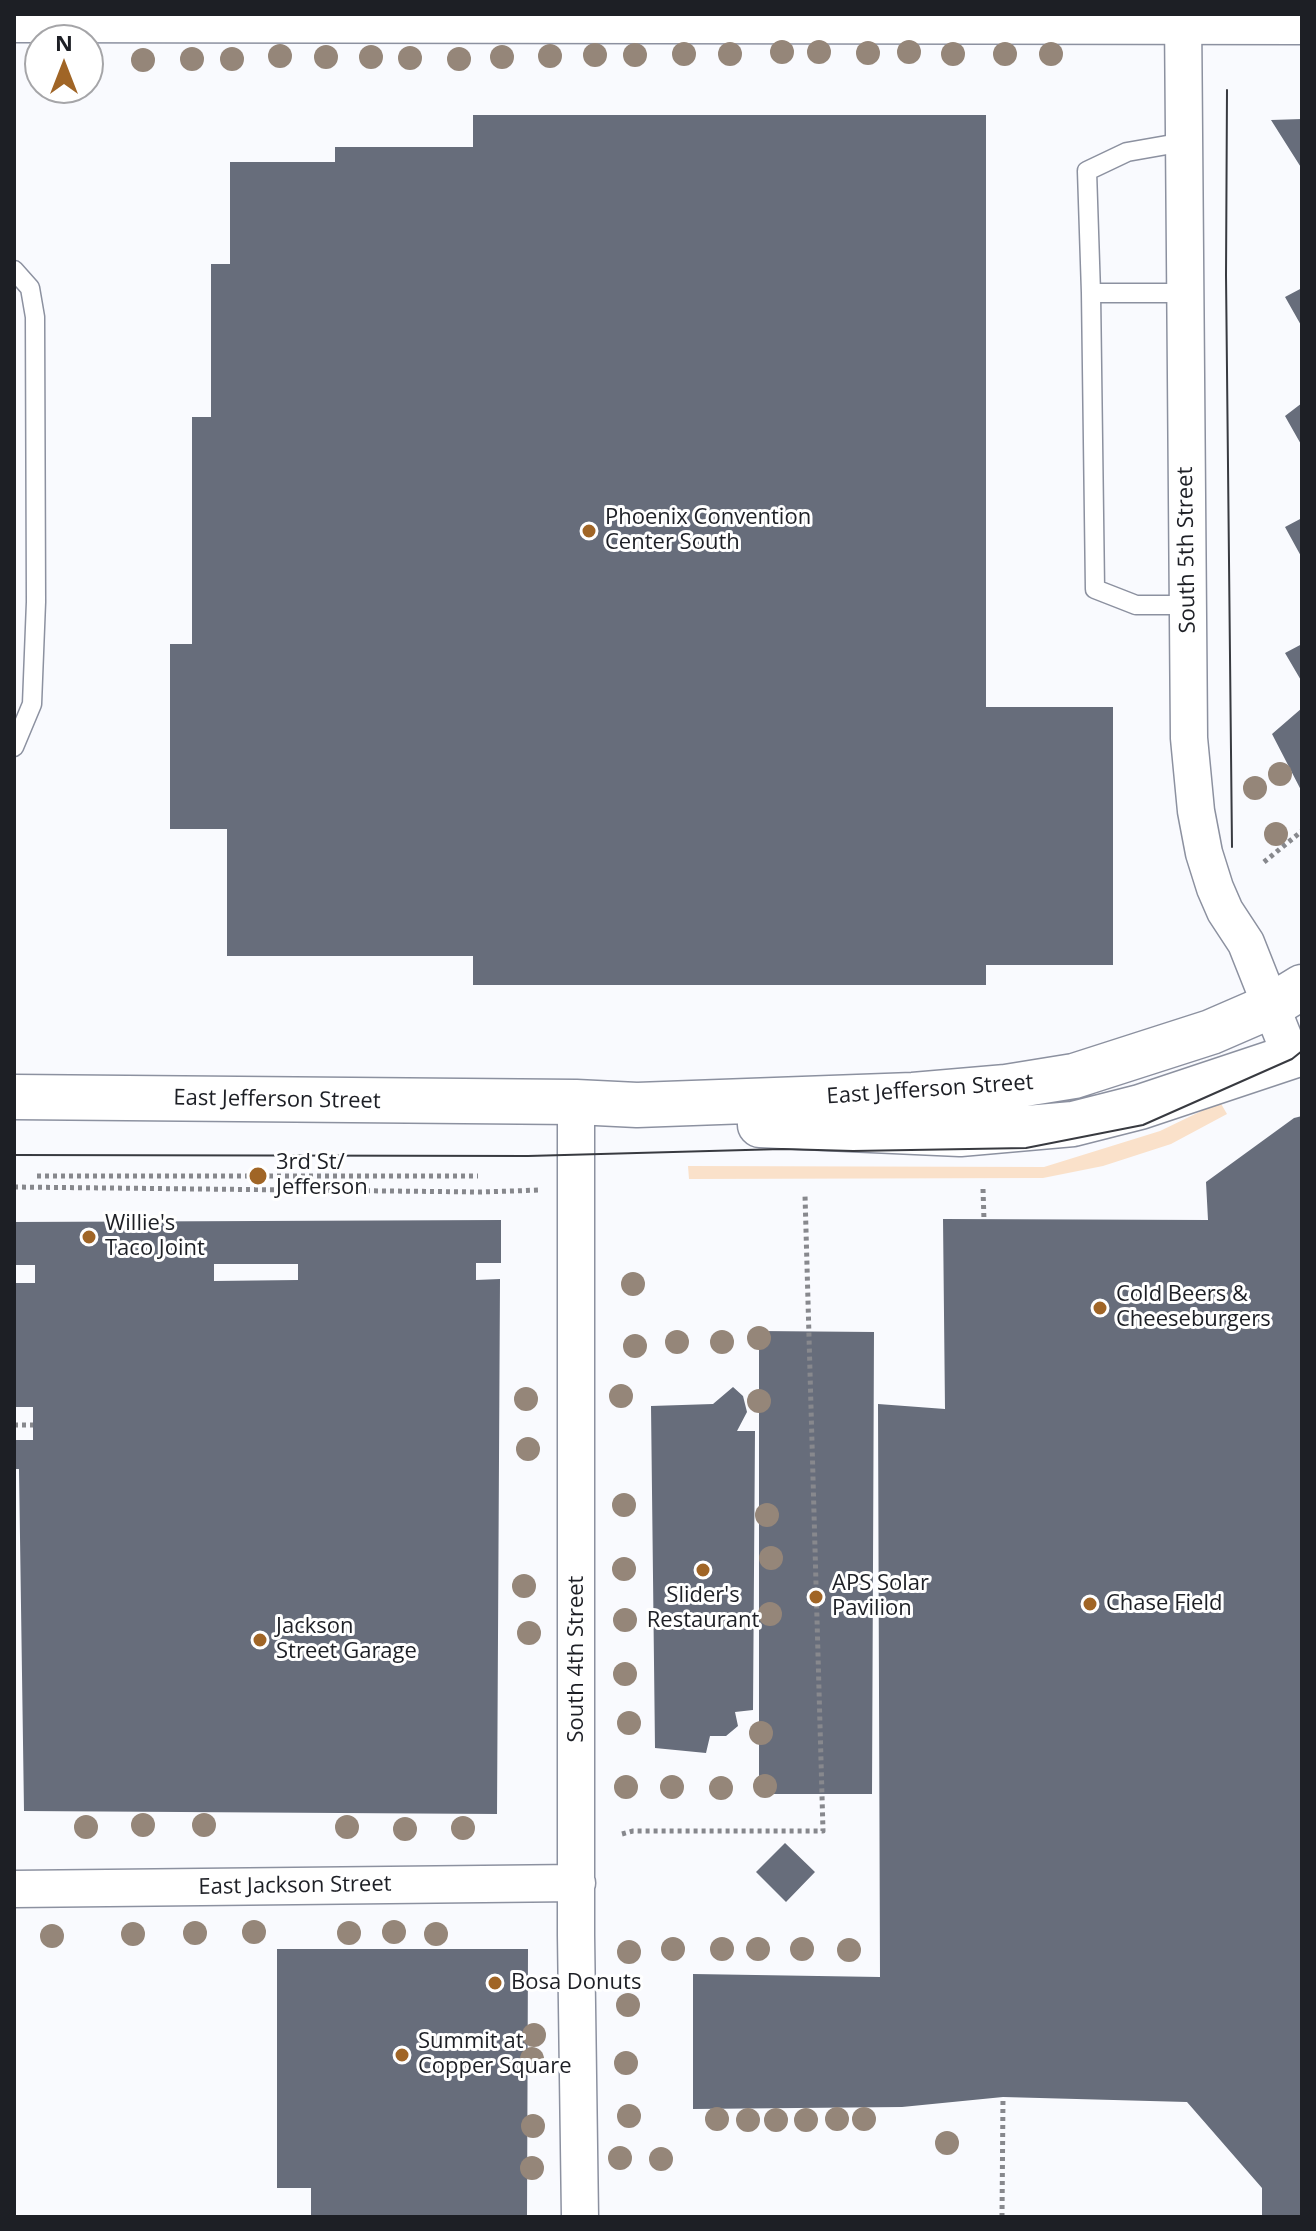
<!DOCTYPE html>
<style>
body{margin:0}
#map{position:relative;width:1316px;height:2231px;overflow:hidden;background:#f9fafe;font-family:"Open Sans",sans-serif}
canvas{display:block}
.frame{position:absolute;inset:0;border:16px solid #1d1f25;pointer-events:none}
.north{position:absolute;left:24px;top:24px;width:80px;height:80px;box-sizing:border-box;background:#fff;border:2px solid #a5a5a8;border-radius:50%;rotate:0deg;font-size:22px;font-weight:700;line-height:32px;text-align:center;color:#1d1f25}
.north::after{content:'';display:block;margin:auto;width:28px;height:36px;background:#a06526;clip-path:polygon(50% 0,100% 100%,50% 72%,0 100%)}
</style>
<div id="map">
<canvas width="1316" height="2231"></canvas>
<div class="frame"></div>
<div class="north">N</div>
</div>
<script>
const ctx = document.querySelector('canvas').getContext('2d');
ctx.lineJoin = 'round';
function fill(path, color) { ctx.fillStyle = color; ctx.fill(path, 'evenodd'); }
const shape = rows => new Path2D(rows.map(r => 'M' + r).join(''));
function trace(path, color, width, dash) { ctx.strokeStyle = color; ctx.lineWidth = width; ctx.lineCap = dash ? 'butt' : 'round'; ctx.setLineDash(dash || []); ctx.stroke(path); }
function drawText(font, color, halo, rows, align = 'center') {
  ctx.font = font + ' "Open Sans",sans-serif'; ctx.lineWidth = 6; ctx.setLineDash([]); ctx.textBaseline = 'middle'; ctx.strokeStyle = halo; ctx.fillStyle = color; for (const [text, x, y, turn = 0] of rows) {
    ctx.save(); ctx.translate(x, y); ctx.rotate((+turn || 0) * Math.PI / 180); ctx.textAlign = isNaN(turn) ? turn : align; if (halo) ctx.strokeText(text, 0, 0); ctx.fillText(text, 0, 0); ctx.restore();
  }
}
fill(shape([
 [1220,1102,1227,1114,1171,1144,1103,1166,1043,1178,689,1179,688,1166,1044,1167,1160,1131]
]), '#fae1ca');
fill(shape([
 [473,115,986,115,986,707,1113,707,1113,965,986,965,986,985,473,985,473,956,227,956,227,829,170,829,170,644,192,644,192,417,211,417,211,264,230,264,230,162,335,162,335,147,473,147],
 [1302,119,1302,169,1271,120],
 [1302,288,1302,327,1285,297],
 [1302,403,1302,446,1285,416],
 [1302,518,1302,558,1285,527],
 [1302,644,1302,682,1285,653],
 [1302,708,1302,792,1272,734],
 [1302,1116,1302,2217,1262,2217,1262,2188,1187,2102,1003,2097,902,2107,693,2109,693,1974,880,1977,878,1404,945,1409,943,1219,1208,1220,1206,1182,1294,1118],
 [501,1220,501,1263,476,1263,476,1280,500,1279,497,1814,24,1811,19,1469,14,1469,14,1440,33,1440,33,1407,14,1407,15,1283,35,1283,35,1265,15,1265,15,1222],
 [214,1264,298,1264,298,1280,214,1281],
 [759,1331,874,1332,872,1794,759,1794],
 [733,1387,743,1396,747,1412,737,1431,755,1431,753,1710,735,1712,738,1726,726,1736,710,1736,706,1753,655,1748,651,1406,713,1404],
 [785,1843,815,1872,786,1902,756,1872],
 [277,1949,528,1949,527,2217,311,2216,311,2188,277,2188]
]), '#676d7b');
const lane = shape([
 [1184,142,1127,152,1087,171,1091,293,1185,293],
 [14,270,30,288,35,317,36,602,32,704,14,747],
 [1091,293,1095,589,1136,605,1188,605]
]);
const street = shape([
 [1183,14,1189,738,1196,811,1204,853,1215,888,1225,911,1246,943,1292,1059],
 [576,1102,576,1935,580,2217],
 [14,1889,577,1883]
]);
const primary = shape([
 [14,20,1302,22],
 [14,1097,576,1102,637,1105,913,1095,1006,1087,1074,1076,1211,1032,1271,1006,1302,987],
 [760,1125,960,1134,1073,1124,1140,1107,1302,1053]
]);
trace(lane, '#8c91a0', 21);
trace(street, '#8c91a0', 39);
trace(primary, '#8c91a0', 47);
trace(shape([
 [1264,862,1302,831],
 [37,1176,478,1176],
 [14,1187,481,1192,541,1190],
 [983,1189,984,1220],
 [14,1425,33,1425],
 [622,1834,633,1831,823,1831,805,1195],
 [1002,2217,1003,2097]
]), '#87888d', 5, [4, 4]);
trace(lane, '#fff', 18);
trace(street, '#fff', 36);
trace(primary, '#fff', 44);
trace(shape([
 [1227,90,1226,275,1232,847],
 [14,1155,528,1156,782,1149,853,1151,1026,1148,1143,1125,1292,1059,1302,1051]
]), '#383a40', 2);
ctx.fillStyle = '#958679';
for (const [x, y] of [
 [782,52],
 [819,52],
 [909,52],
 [868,53],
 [684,54],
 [730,54],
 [953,54],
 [1005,54],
 [1051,54],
 [595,55],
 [635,55],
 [280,56],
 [550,56],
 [326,57],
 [371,57],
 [502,57],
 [410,58],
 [192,59],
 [232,59],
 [459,59],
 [143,60],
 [1280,774],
 [1255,788],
 [1276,834],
 [633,1284],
 [759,1338],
 [677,1342],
 [722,1342],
 [635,1346],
 [621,1396],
 [526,1399],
 [759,1401],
 [528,1449],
 [624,1505],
 [767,1515],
 [771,1558],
 [624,1569],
 [524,1586],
 [770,1614],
 [625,1620],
 [529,1633],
 [625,1674],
 [629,1723],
 [761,1733],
 [765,1786],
 [626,1787],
 [672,1787],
 [721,1788],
 [143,1825],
 [204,1825],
 [86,1827],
 [347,1827],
 [463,1828],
 [405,1829],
 [254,1932],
 [394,1932],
 [195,1933],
 [349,1933],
 [133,1934],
 [436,1934],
 [52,1936],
 [673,1949],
 [722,1949],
 [758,1949],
 [802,1949],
 [849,1950],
 [629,1952],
 [628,2005],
 [534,2035],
 [532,2059],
 [626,2063],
 [629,2116],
 [717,2119],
 [837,2119],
 [864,2119],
 [748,2120],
 [776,2120],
 [806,2120],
 [533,2126],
 [947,2143],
 [620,2158],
 [661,2159],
 [532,2168]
]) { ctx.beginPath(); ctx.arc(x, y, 12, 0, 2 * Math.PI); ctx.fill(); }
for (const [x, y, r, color] of [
 [589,531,8,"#a06526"],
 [258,1176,10,"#a06526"],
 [89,1237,8,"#a06526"],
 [1100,1308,8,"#a06526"],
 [703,1570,8,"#a06526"],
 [816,1597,8,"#a06526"],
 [1090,1604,8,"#a06526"],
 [260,1640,8,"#a06526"],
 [495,1983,8,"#a06526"],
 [402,2055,8,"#a06526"]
]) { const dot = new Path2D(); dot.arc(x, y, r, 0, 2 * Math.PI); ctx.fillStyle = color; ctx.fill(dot); trace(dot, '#fff', 3); }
drawText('22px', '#1d1f25', '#fff', [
 ["Phoenix Convention",605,518],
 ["Center South",605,543],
 ["3rd St/",276,1163],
 ["Jefferson",276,1188],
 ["Willie's",105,1224],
 ["Taco Joint",105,1249],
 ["Cold Beers &",1116,1295],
 ["Cheeseburgers",1116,1320],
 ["APS Solar",832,1584],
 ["Pavilion",832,1609],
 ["Slider's",703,1596,"center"],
 ["Restaurant",703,1621,"center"],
 ["Chase Field",1106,1604],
 ["Jackson",276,1627],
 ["Street Garage",276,1652],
 ["Bosa Donuts",511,1983],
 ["Summit at",418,2042],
 ["Copper Square",418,2067]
], 'left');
drawText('22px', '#1d1f25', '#fff', [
 ["South 5th Street",1187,550,-91],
 ["East Jefferson Street",930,1090,-4],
 ["East Jefferson Street",277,1100,1],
 ["South 4th Street",577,1659,-90],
 ["East Jackson Street",295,1886,-1]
]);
</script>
